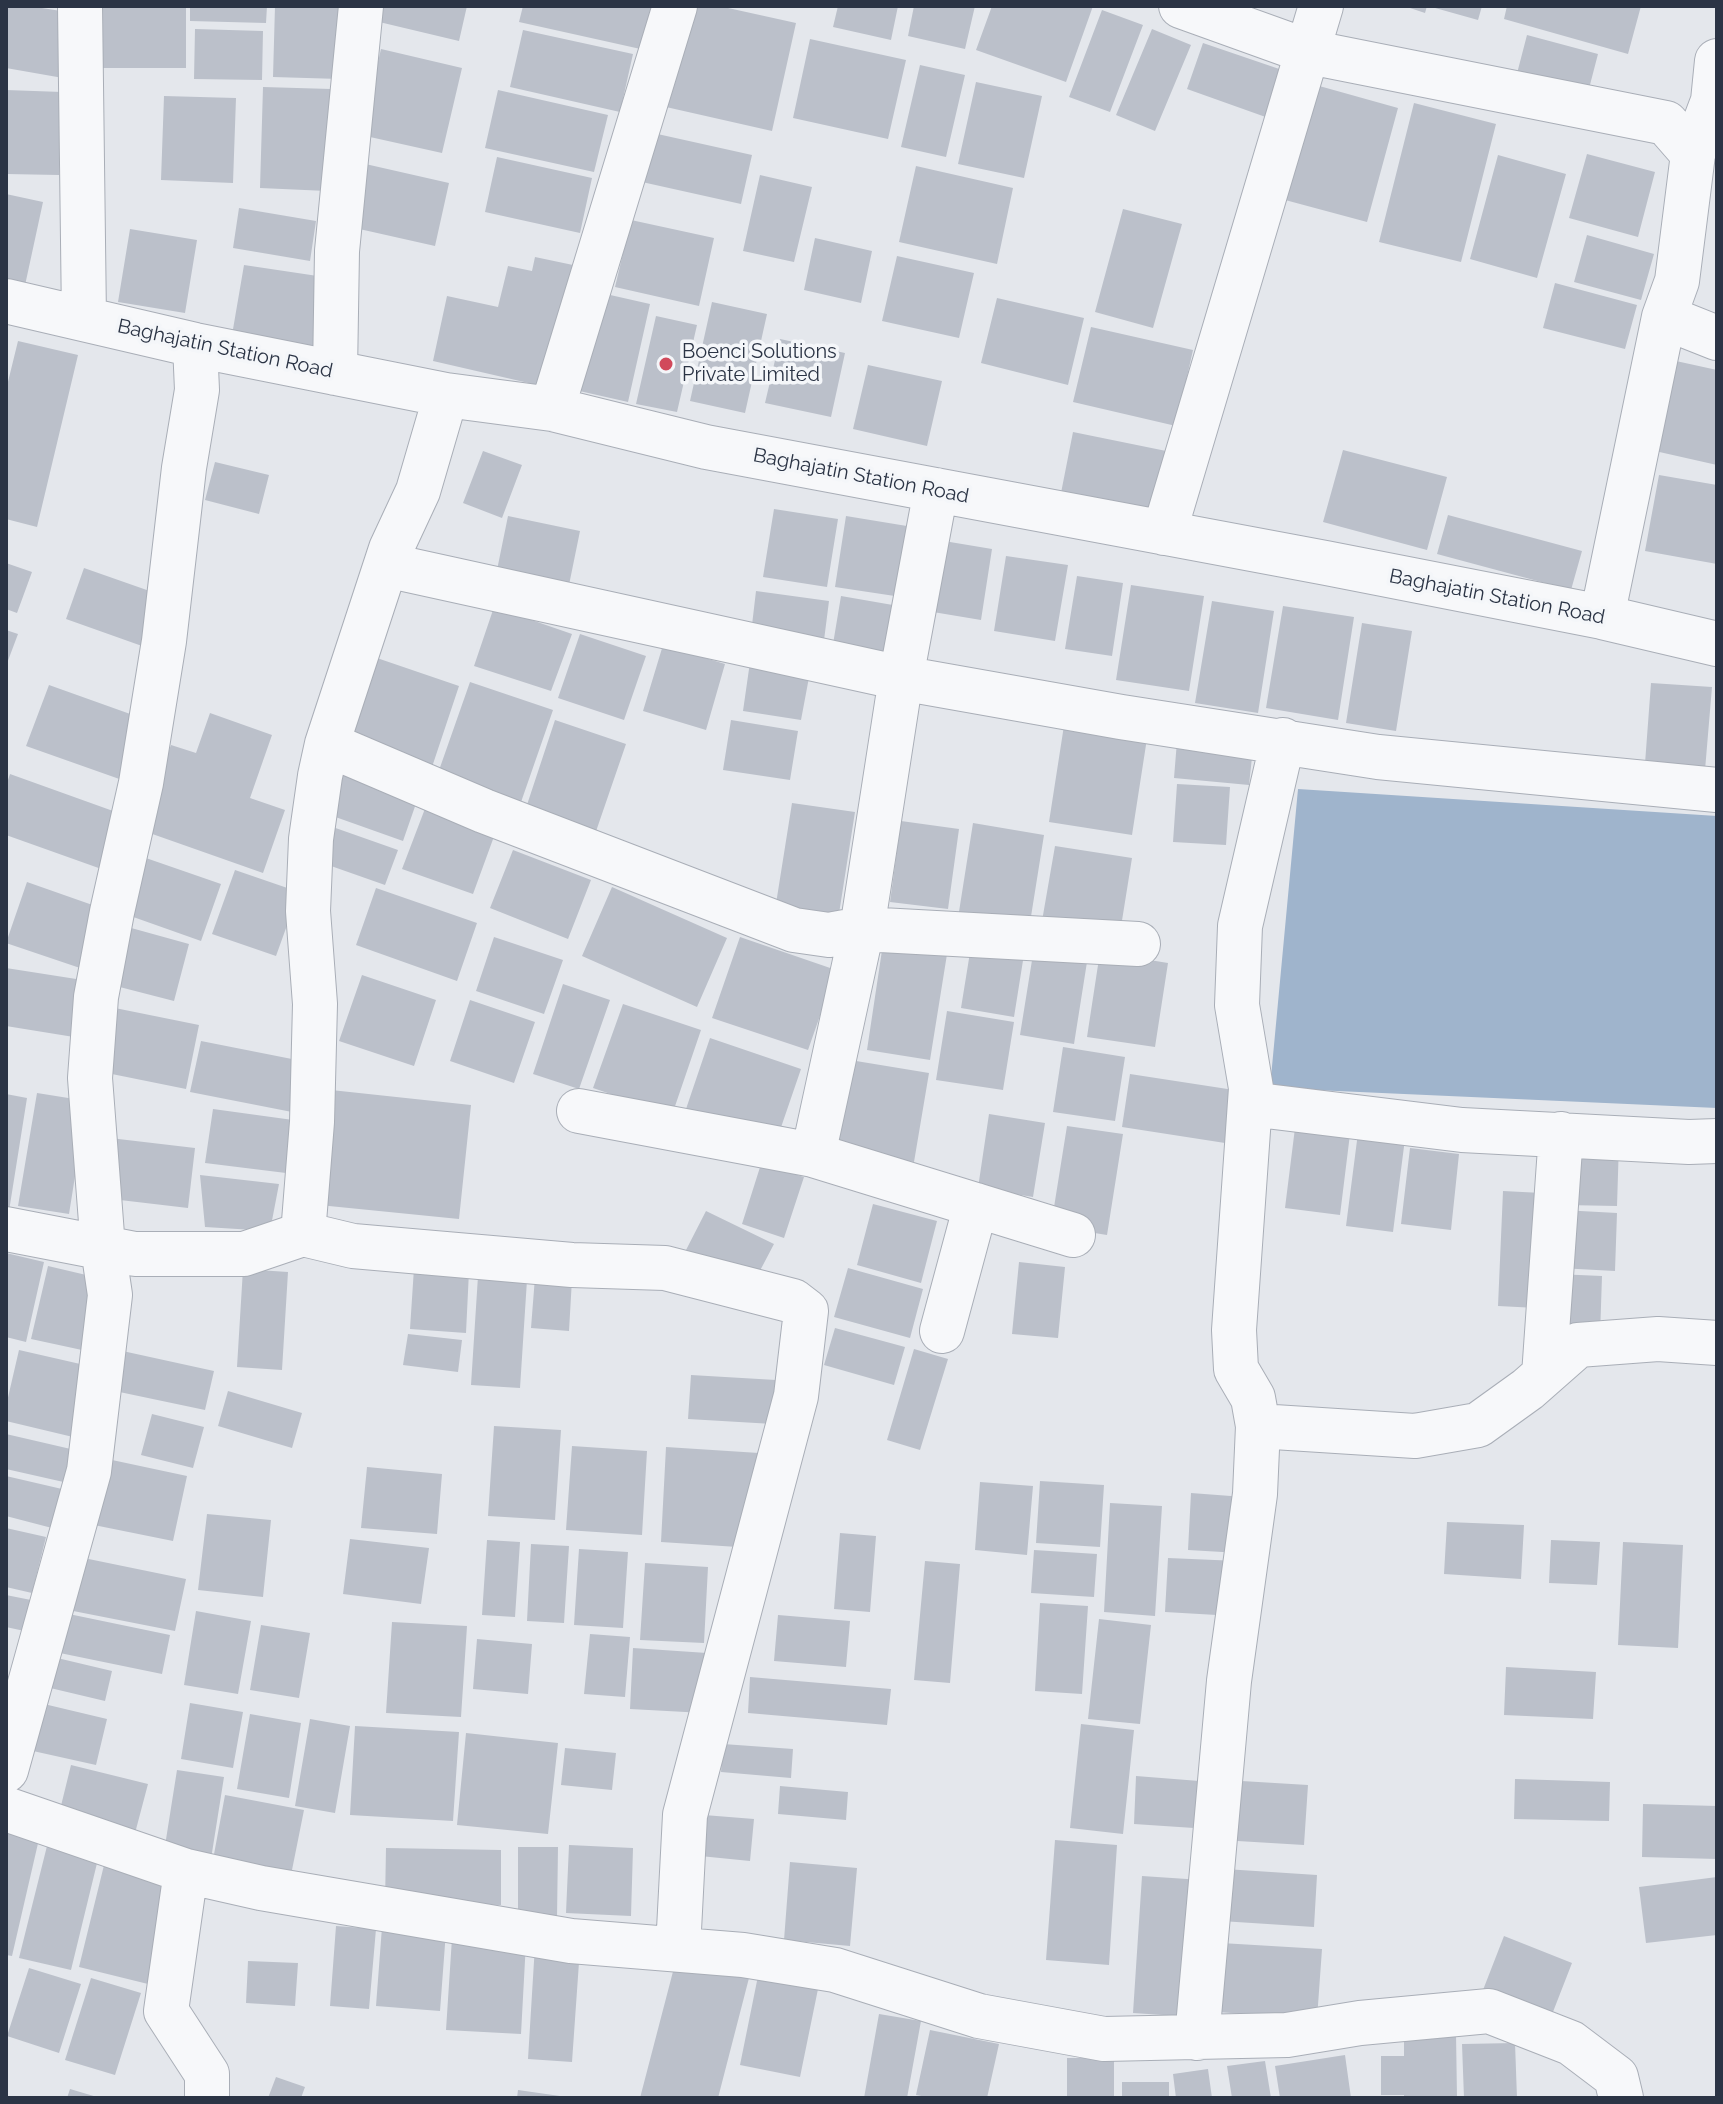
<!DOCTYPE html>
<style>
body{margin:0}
#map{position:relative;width:1723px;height:2104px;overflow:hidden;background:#e4e7ec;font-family:Raleway,sans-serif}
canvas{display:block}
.frame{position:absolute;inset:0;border:8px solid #2b3445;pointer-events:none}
</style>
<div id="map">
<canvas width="1723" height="2104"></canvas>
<div class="frame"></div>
</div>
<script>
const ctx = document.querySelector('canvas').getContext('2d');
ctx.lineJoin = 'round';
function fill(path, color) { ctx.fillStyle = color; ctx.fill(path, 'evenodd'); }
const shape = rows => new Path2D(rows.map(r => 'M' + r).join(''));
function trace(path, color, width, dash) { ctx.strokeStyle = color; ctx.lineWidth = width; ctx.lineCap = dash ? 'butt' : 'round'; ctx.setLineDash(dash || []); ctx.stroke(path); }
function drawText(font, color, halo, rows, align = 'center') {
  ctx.font = font + ' Raleway,sans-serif'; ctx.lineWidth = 7; ctx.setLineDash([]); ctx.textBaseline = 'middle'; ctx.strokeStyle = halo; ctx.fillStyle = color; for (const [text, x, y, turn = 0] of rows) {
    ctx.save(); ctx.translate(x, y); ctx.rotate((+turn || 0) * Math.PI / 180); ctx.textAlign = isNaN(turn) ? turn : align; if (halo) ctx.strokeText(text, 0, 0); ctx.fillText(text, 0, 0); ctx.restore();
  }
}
fill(shape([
 [1298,789,1717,816,1717,1108,1270,1088]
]), '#9fb4cc');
fill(shape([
 [6,6,29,6,74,13,63,78,6,68],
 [94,6,186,6,186,68,93,68],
 [190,6,267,6,266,23,190,21],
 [275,6,343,6,340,79,273,77],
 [378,6,467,6,459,41,375,21],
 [523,6,655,6,645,50,519,22],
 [688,6,719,6,796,23,772,131,666,107],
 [838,6,898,6,891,40,833,27],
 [914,6,975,6,965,49,908,36],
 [992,6,1093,6,1066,82,976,50],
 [1404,6,1427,6,1425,13],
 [1428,6,1482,6,1478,20],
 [1507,6,1641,6,1628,54,1504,19],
 [1102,10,1143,25,1110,112,1069,97],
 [195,29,263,31,262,80,194,79],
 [1152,29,1191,45,1155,131,1116,115],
 [523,30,633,54,620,112,510,87],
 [1527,35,1598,54,1585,104,1514,85],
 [810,39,906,60,888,139,793,118],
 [1203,43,1291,73,1274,120,1187,89],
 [381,49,462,68,442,153,361,135],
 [920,65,965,75,946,157,901,147],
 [976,82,1042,96,1024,178,958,164],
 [1305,82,1398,108,1367,222,1274,197],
 [263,87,331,89,327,191,260,188],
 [6,90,62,92,59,175,6,174],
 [498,90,608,115,594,172,485,148],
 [164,96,236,98,233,183,161,180],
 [1414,103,1496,124,1461,262,1379,242],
 [653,133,752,155,741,204,642,182],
 [1587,154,1655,172,1638,237,1569,218],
 [1498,155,1566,174,1537,278,1470,259],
 [497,157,592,178,580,233,485,212],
 [361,163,449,183,435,246,346,226],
 [916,166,1013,188,997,264,899,242],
 [760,175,812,187,794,262,743,251],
 [6,194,43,202,24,290,6,286],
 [239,208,316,221,310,261,233,248],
 [1123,209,1182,224,1153,328,1095,312],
 [631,220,714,238,699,306,615,287],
 [130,229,197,240,185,313,118,302],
 [1587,235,1654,254,1641,300,1574,282],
 [815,238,872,251,861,303,804,290],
 [897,256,974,273,959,338,882,321],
 [535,257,573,265,546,387,433,361,447,296,498,307,508,266,532,271],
 [244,265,331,278,320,349,232,335],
 [1555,283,1637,305,1625,349,1543,328],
 [597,292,650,304,628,402,575,390],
 [997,298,1084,318,1068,385,981,363],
 [712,302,767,314,745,413,690,401],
 [656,316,697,325,677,412,636,404],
 [1091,327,1193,350,1176,426,1073,402],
 [780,339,845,353,831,417,765,403],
 [18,341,78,355,37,527,6,519,6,390],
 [1676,361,1717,370,1717,465,1655,451],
 [868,365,942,381,927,446,853,429],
 [1073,432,1176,453,1163,519,1060,498],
 [1343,450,1447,477,1427,550,1323,522],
 [483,451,522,465,502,518,463,503],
 [215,462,269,475,259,514,205,500],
 [1659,475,1717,485,1717,564,1645,551],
 [774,509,838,519,827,587,763,577],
 [1448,515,1582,551,1571,590,1437,554],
 [508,516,580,531,569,585,497,570],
 [846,516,919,528,908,598,835,587],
 [932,539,992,549,981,620,921,610],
 [1006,556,1068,565,1055,641,994,631],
 [6,563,32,572,17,613,6,609],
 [84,568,161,595,142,646,66,619],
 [1077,576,1123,583,1112,656,1065,649],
 [1131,585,1204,596,1189,691,1116,680],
 [756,591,829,601,822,656,750,642],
 [841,596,910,608,899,668,831,656],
 [1212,601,1274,611,1258,713,1195,703],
 [1283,606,1354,617,1338,720,1266,708],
 [494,607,572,634,551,691,474,666],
 [1362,623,1412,631,1396,731,1346,723],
 [6,630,18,634,6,666],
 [580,634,646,656,624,720,558,698],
 [663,645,725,664,706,730,643,711],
 [374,657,459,686,431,770,346,741],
 [750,662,810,672,801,720,743,711],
 [470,682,553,710,520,805,437,776],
 [1651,683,1712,687,1704,782,1644,777],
 [49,685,147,720,125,781,26,746],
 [210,713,272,735,250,798,285,810,263,873,141,830,171,745,196,753],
 [1065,719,1148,732,1132,835,1049,822],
 [555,720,626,744,592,843,522,820],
 [731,720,798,731,790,780,723,770],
 [1177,741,1253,748,1249,785,1174,778],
 [344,765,420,792,403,841,327,814],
 [10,774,127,816,107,871,6,835,6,786],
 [1177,784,1230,787,1226,845,1173,842],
 [792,803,855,812,838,920,775,910],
 [426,806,496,831,473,894,402,869],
 [901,821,959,829,948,909,890,902],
 [973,823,1044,835,1029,929,958,918],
 [327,825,398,850,385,885,314,860],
 [1055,846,1132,858,1120,933,1042,921],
 [513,850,591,880,568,939,490,908],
 [143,857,221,884,201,941,122,913],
 [235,870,299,892,276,956,212,934],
 [27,882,101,908,80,968,6,943],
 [612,887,727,938,697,1007,582,956],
 [376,888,477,923,457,981,356,945],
 [124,926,189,944,174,1001,108,984],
 [494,937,563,960,544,1014,476,991],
 [740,937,836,970,808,1050,712,1018],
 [884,937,948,948,930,1060,867,1050],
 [972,940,1025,948,1014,1017,961,1008],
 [1100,952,1168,963,1155,1047,1087,1037],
 [1033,954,1087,962,1074,1044,1020,1035],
 [6,968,89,981,80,1038,6,1026],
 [362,975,436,1000,414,1066,339,1041],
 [563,984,610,1000,579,1089,533,1074],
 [470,1000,535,1022,514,1083,450,1061],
 [623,1004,701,1030,672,1115,593,1088],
 [110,1007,199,1025,186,1089,97,1071],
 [947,1011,1014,1022,1003,1090,936,1080],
 [710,1038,801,1069,777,1139,686,1109],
 [201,1041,302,1061,292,1112,190,1092],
 [1063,1047,1125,1057,1115,1121,1053,1112],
 [850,1060,929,1073,914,1162,835,1150],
 [1130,1074,1234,1090,1225,1143,1122,1127],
 [331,1090,471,1105,459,1219,319,1205],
 [37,1093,87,1101,69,1214,18,1206],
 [6,1094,27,1098,9,1211,6,1210],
 [213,1109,293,1120,286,1173,205,1163],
 [989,1114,1045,1123,1033,1197,978,1188],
 [1296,1120,1351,1126,1340,1215,1285,1208],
 [1359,1125,1406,1131,1393,1232,1346,1226],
 [1067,1126,1123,1134,1107,1235,1051,1226],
 [110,1138,195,1148,188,1208,103,1198],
 [1566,1142,1619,1142,1617,1206,1565,1205],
 [1410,1148,1459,1154,1451,1230,1401,1224],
 [761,1164,804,1177,784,1238,742,1224],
 [200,1175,279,1184,270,1231,205,1227],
 [1503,1191,1542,1193,1537,1308,1498,1306],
 [873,1204,937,1221,921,1283,857,1265],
 [1562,1210,1617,1213,1615,1271,1559,1268],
 [706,1211,774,1244,753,1284,686,1250],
 [6,1253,44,1262,26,1342,6,1337],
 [1019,1262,1065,1267,1058,1338,1012,1334],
 [48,1266,99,1278,82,1350,31,1339],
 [414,1268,469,1271,466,1333,410,1329],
 [848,1268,923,1289,910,1338,834,1317],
 [243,1269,288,1272,282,1370,237,1367],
 [1556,1274,1602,1276,1600,1336,1553,1334],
 [478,1276,527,1280,520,1388,471,1385],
 [535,1277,572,1279,569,1331,531,1328],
 [835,1328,905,1347,894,1385,824,1365],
 [408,1334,462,1340,458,1372,403,1365],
 [914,1349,948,1359,920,1450,887,1440],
 [19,1350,89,1366,73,1437,6,1421,6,1406],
 [118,1350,214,1371,205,1410,110,1390],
 [691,1375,776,1380,773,1424,688,1419],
 [228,1391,302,1413,292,1448,218,1426],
 [152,1414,204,1427,193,1468,141,1455],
 [494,1426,561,1430,555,1520,488,1516],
 [6,1434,75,1450,68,1483,6,1469],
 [572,1446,647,1451,642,1535,566,1530],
 [666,1447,759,1453,753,1548,661,1542],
 [98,1457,187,1476,173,1541,84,1523],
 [367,1467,442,1474,437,1534,361,1528],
 [6,1476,62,1489,52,1528,6,1516],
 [1040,1481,1104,1485,1100,1547,1036,1543],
 [980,1482,1033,1486,1027,1555,975,1550],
 [1191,1493,1244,1497,1240,1553,1188,1550],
 [1110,1503,1162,1506,1155,1616,1104,1612],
 [207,1514,271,1520,263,1597,198,1590],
 [1447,1522,1524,1525,1521,1579,1444,1574],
 [6,1528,46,1537,32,1593,6,1587],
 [840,1533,876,1536,870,1612,834,1609],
 [350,1539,429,1548,421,1604,343,1594],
 [487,1540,520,1542,515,1617,482,1615],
 [1551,1540,1600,1542,1597,1585,1549,1583],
 [1623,1542,1683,1545,1678,1648,1618,1645],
 [531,1544,569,1546,564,1623,527,1621],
 [579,1549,628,1552,623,1628,574,1625],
 [1034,1550,1097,1554,1094,1597,1031,1593],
 [74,1556,186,1579,175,1631,63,1609],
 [1168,1558,1238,1561,1234,1616,1165,1612],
 [925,1561,960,1564,950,1683,914,1680],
 [645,1563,708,1567,704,1643,640,1640],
 [6,1595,36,1601,29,1632,6,1627],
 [1040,1603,1088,1606,1082,1694,1035,1691],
 [196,1611,251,1621,238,1694,184,1685],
 [64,1613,170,1635,162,1674,55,1652],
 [778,1615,850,1621,846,1667,774,1661],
 [1099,1619,1151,1625,1140,1724,1088,1719],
 [392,1622,467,1626,461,1717,386,1713],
 [261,1625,310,1633,299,1698,250,1690],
 [590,1634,630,1637,625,1697,584,1694],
 [477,1639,532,1644,528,1694,473,1689],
 [633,1648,707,1653,704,1713,630,1709],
 [53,1657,112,1671,105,1701,46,1687],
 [1506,1667,1596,1672,1593,1719,1504,1715],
 [750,1677,891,1689,887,1725,748,1713],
 [190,1703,243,1712,233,1768,181,1759],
 [44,1704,107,1719,96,1765,33,1751],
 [250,1714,301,1723,289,1798,237,1789],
 [310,1719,350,1726,335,1813,295,1806],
 [1081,1724,1134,1730,1123,1834,1070,1828],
 [355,1726,459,1732,453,1821,350,1815],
 [466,1733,558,1743,548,1834,457,1825],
 [723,1744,793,1749,791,1778,721,1772],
 [565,1748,616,1753,612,1790,561,1785],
 [71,1765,148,1784,134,1837,58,1818],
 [177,1770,224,1777,211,1859,164,1852],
 [1136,1776,1212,1782,1209,1829,1134,1824],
 [1515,1779,1610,1782,1609,1821,1514,1819],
 [1225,1780,1308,1785,1304,1845,1221,1840],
 [780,1786,848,1792,846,1820,778,1814],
 [225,1795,304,1810,290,1880,212,1865],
 [1643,1804,1717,1806,1717,1859,1642,1857],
 [704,1815,754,1819,750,1861,700,1856],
 [6,1831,39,1839,12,1956,6,1955],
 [1055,1840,1117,1845,1109,1965,1046,1960],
 [48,1842,99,1855,71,1970,19,1958],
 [569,1845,633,1848,631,1916,566,1913],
 [518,1847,558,1847,557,1918,518,1917],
 [386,1848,501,1850,501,1905,385,1903],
 [106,1857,174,1873,148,1984,79,1967],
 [790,1862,857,1868,850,1946,784,1940],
 [1225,1869,1317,1875,1314,1927,1221,1921],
 [1142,1876,1202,1880,1193,2017,1133,2013],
 [1717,1877,1717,1935,1646,1943,1639,1887],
 [336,1926,376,1929,369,2009,330,2006],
 [382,1927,446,1931,440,2011,376,2006],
 [1504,1936,1572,1963,1551,2017,1483,1990],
 [452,1938,526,1942,521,2034,446,2030],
 [1221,1943,1322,1949,1317,2019,1217,2012],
 [535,1945,580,1948,572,2062,528,2059],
 [676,1960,749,1978,718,2098,640,2098],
 [248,1961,298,1963,295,2006,246,2003],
 [29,1968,81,1984,59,2053,7,2036],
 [758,1976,818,1989,800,2077,740,2065],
 [91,1978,141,1993,115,2075,65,2060],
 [879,2014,921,2021,907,2098,864,2098],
 [930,2030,999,2044,987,2098,932,2098,916,2095],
 [1456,2033,1457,2098,1404,2098,1404,2095,1381,2095,1381,2056,1404,2056,1404,2035],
 [1515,2043,1517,2098,1464,2098,1462,2044],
 [1345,2055,1351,2098,1280,2098,1275,2066],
 [1067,2058,1114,2058,1114,2098,1067,2098],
 [1265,2061,1271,2098,1232,2098,1227,2066],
 [1208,2069,1212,2098,1176,2098,1173,2074],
 [276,2077,305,2087,301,2098,268,2098],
 [1122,2082,1169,2082,1169,2098,1122,2098],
 [70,2089,97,2097,97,2098,67,2098],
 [518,2090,560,2096,560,2098,517,2098]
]), '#bbc0ca');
const minor = shape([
 [80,6,84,319],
 [1181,6,1309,52,1666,123,1693,154,1677,281,1664,317,1602,617],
 [1717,61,1713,101,1717,103],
 [1693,154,1713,101],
 [6,301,195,345,446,395,552,409,706,447,1326,563,1602,617,1717,644],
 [1664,317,1717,338],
 [335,373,337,251,361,6],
 [552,409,675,6],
 [1164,533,1321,6],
 [386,565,901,678,1121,717,1378,757,1717,790],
 [327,744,484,811,794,930,829,935,862,929,1138,944],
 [1250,1104,1462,1130,1689,1142,1717,1141],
 [579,1111,813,1155,1073,1235],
 [813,1155,862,929,901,678,936,490],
 [6,1229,135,1254,244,1254,303,1234,312,1122,315,1004,308,911,311,839,320,776,327,744,391,549,418,491,446,395],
 [303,1234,353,1246,572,1265,665,1268,793,1301,806,1311,796,1396,685,1815,678,1949],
 [942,1331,976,1205],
 [1544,1375,1561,1134],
 [1258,1426,1415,1436,1478,1425,1528,1389,1578,1345,1658,1339,1717,1343],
 [6,1770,89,1471,110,1295,103,1248,90,1078,96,997,112,912,141,783,164,641,184,468,197,390,195,345],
 [6,1809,186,1871,261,1888,571,1941,743,1955,835,1970,979,2016,1104,2039,1287,2035,1360,2023,1489,2011,1571,2043,1616,2077,1621,2098],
 [186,1871,166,2011,207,2074,207,2098],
 [1197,2038,1229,1681,1255,1494,1258,1426,1253,1398,1236,1369,1234,1330,1251,1088,1237,1005,1240,926,1283,740]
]);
trace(minor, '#a9aeb7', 46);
trace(minor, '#f7f8fa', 44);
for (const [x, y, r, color] of [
 [666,364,8,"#d1495b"]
]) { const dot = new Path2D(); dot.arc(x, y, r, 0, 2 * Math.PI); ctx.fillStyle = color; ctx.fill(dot); trace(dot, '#f4f6f9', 3); }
drawText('20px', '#2b3445', '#f4f6f9', [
 ["Baghajatin Station Road",225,349,12],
 ["Baghajatin Station Road",861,476,11],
 ["Baghajatin Station Road",1497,597,11]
]);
drawText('20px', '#2b3445', '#f4f6f9', [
 ["Boenci Solutions",682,352],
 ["Private Limited",682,375]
], 'left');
</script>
